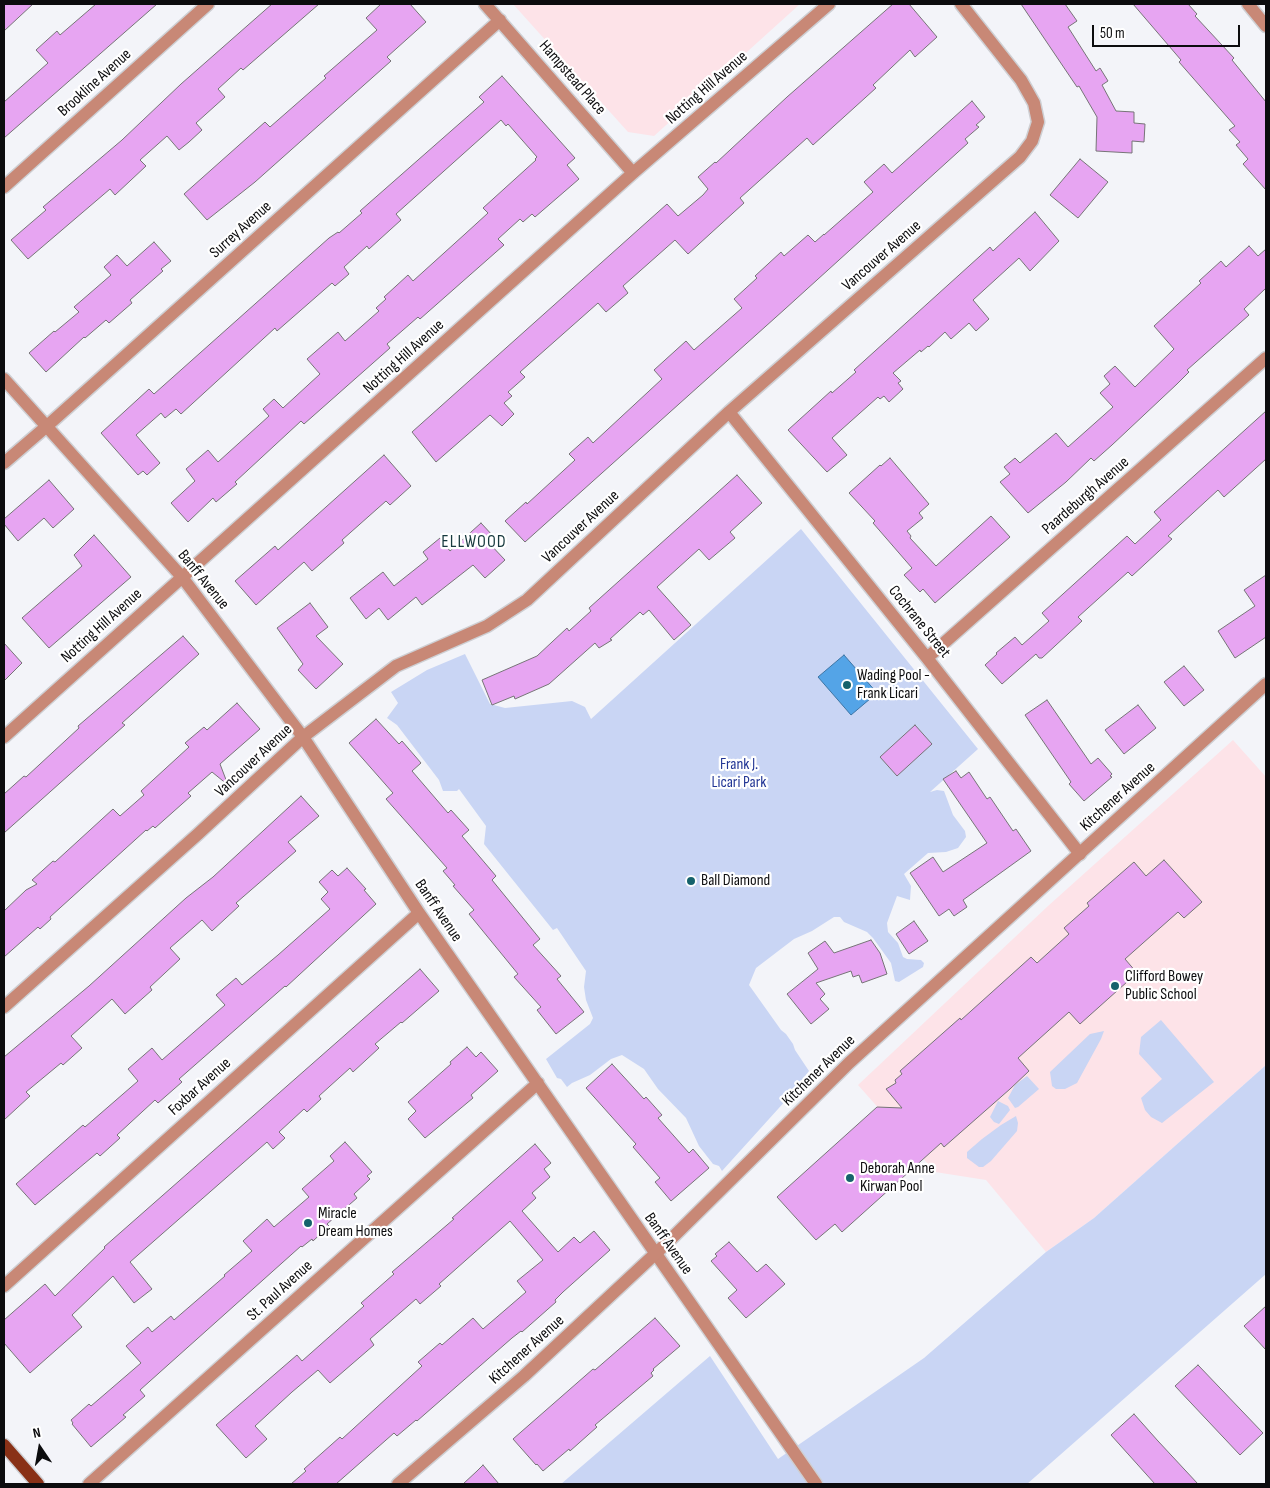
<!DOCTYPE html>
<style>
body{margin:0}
#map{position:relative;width:1270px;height:1488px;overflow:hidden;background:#f3f4f9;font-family:"Sofia Sans Condensed",sans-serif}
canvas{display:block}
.frame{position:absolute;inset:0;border:5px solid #0c0c0e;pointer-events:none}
.north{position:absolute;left:15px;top:1423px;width:50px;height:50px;-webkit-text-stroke:4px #fff;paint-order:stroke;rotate:348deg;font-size:14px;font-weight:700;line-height:20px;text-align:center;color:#0c0c0e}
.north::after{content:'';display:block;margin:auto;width:18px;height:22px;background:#0c0c0e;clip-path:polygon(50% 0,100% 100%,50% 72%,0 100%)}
.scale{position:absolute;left:1092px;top:25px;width:148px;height:22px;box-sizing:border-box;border:2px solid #0c0c0e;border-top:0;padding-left:6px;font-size:15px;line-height:18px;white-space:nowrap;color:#0c0c0e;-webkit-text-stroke:4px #fff;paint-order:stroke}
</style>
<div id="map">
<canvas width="1270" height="1488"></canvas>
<div class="frame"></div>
<div class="north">N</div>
<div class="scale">50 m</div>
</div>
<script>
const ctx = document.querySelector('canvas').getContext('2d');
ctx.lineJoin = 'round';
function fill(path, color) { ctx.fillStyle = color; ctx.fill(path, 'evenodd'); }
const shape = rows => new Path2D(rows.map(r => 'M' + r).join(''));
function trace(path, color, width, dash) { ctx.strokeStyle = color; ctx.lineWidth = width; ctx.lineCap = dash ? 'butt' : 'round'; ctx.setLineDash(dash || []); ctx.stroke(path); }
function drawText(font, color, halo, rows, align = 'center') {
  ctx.font = font + ' "Sofia Sans Condensed",sans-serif'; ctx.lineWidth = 4.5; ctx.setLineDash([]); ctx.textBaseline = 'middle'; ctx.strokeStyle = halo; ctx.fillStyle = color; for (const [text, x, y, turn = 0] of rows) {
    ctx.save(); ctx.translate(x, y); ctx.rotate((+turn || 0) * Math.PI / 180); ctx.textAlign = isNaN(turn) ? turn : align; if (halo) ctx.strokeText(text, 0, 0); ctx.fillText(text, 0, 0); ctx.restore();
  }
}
fill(shape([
 [513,4,800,4,654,136,628,132],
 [1233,740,1266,777,1266,1065,1094,1218,1046,1252,986,1180,935,1172,858,1085,1048,906]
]), '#fde3e8');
fill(shape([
 [801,529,978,749,930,792,937,790,944,791,953,815,965,831,966,837,958,848,946,852,928,853,904,874,911,886,910,900,897,896,887,923,888,932,898,943,903,957,907,959,921,960,924,963,923,967,899,982,895,981,891,963,873,938,867,932,844,922,840,917,834,917,812,931,794,939,756,968,749,985,781,1030,786,1034,793,1044,795,1050,809,1071,800,1082,797,1088,722,1171,719,1166,713,1164,699,1146,686,1118,658,1089,644,1069,622,1055,611,1059,590,1075,572,1083,567,1087,561,1079,557,1078,546,1059,590,1024,593,1018,586,1000,584,987,586,971,557,928,553,930,484,844,486,826,459,789,457,791,443,791,439,780,397,725,387,718,398,703,391,692,427,670,465,654,490,704,505,708,572,701,585,707,591,719],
 [1161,1020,1214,1082,1162,1123,1151,1117,1145,1110,1141,1098,1162,1079,1139,1054,1141,1037],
 [1104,1031,1101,1039,1077,1083,1065,1089,1056,1089,1052,1086,1050,1072,1090,1034],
 [1266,1065,1266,1274,1027,1484,561,1484,710,1356,778,1459,924,1358,1046,1252,1094,1218],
 [1027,1076,1039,1089,1018,1107,1015,1108,1008,1098,1015,1085],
 [998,1101,1008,1106,1010,1110,999,1124,994,1122,990,1117],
 [1016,1116,1018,1123,1017,1131,991,1161,983,1167,979,1167,967,1158,967,1152,982,1139,1001,1125]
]), '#c9d5f4');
const water = shape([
 [844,655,877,693,851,715,818,677,844,655]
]);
fill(water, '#54a4e7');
trace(water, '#3e76a6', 1);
const building = shape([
 [4,4,33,4,4,31,4,4],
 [96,4,157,4,4,138,4,102,48,63,36,50,57,31,60,35,96,4],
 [272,4,319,4,243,70,241,68,218,89,225,97,196,123,202,130,189,142,179,150,167,136,140,160,146,166,115,195,110,189,28,259,11,240,46,210,43,207,122,140,181,84,272,4],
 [381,4,410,4,426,22,387,57,391,61,255,182,207,220,184,194,265,122,270,127,326,78,324,76,377,30,366,18,381,4],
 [893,4,909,4,937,37,915,57,910,50,873,85,876,88,813,145,807,138,740,198,744,203,688,254,675,240,623,286,628,293,606,312,598,303,520,372,525,377,508,392,512,396,504,403,514,414,502,426,490,415,436,462,412,432,667,204,678,216,703,195,708,189,698,177,715,162,716,163,787,97,893,4],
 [1021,4,1065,4,1077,21,1068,27,1096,71,1100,68,1108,81,1102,85,1116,111,1134,112,1134,123,1145,124,1144,142,1132,141,1132,153,1096,151,1097,117,1079,86,1077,87,1021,4],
 [1133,4,1188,4,1197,14,1195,16,1234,58,1232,60,1266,102,1266,190,1243,164,1248,159,1236,145,1240,142,1229,130,1235,126,1179,62,1181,60,1133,4],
 [502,76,575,158,567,165,579,179,535,217,532,214,523,222,520,219,498,239,504,245,420,319,418,317,387,344,390,348,304,424,301,421,235,482,237,484,216,502,213,498,188,522,171,503,195,481,186,469,208,450,218,462,269,416,263,409,274,399,283,408,320,374,307,359,338,332,345,341,379,311,376,308,386,299,384,297,408,275,413,281,465,234,488,213,483,208,536,160,535,159,537,157,508,124,506,126,501,120,396,214,401,220,369,249,367,246,344,267,349,274,335,286,332,283,277,331,275,328,181,414,176,409,165,418,161,413,136,435,160,463,147,475,143,471,138,475,101,433,149,389,154,394,329,238,338,232,339,233,362,213,360,211,484,102,479,97,502,76],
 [972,101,985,117,976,125,979,127,965,139,968,143,785,309,525,542,505,521,526,502,527,504,575,460,569,454,588,437,593,443,662,379,654,370,686,341,694,350,742,308,734,299,757,278,755,276,781,252,784,256,808,235,815,242,824,234,824,235,873,192,864,182,884,164,892,173,972,101],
 [1080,159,1108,182,1078,218,1050,195,1080,159],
 [1035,212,1059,241,1030,271,1019,258,973,300,989,319,976,331,969,323,951,339,945,332,929,347,928,346,921,352,920,350,893,373,901,381,898,383,903,389,889,402,884,396,880,399,878,397,832,438,847,455,827,472,788,430,831,391,832,393,856,372,854,370,990,247,993,251,1035,212],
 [154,242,171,261,161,269,163,271,130,300,132,303,109,323,106,320,85,338,84,337,46,372,29,353,54,331,55,332,79,312,74,307,111,275,104,267,117,255,127,266,154,242],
 [1249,246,1258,256,1266,249,1266,288,1244,309,1249,315,1187,370,1189,372,1177,384,1112,445,1094,461,1091,458,1066,482,1028,513,1000,482,1010,474,1004,467,1015,458,1020,463,1056,433,1068,447,1113,407,1100,393,1110,384,1104,376,1115,366,1135,387,1174,349,1154,326,1201,283,1199,281,1221,261,1226,267,1249,246],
 [1266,411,1266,459,1224,497,1218,490,1168,536,1172,539,1132,576,1128,572,1078,617,1082,621,1042,658,1039,658,1036,654,1002,684,985,665,997,654,996,653,1015,637,1022,645,1049,621,1042,613,1127,536,1135,544,1161,520,1154,512,1266,411],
 [384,455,411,486,390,505,386,501,342,540,344,543,312,571,304,562,256,605,235,581,275,546,278,550,384,455],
 [890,458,929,504,919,513,923,518,907,531,911,536,910,538,936,566,991,516,1010,537,935,603,923,589,920,592,904,575,912,568,873,523,875,521,849,493,880,465,881,466,890,458],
 [737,475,762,503,730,532,735,538,709,560,699,549,657,587,691,625,674,640,649,610,643,615,640,612,610,639,612,640,599,648,595,643,549,684,515,699,514,696,492,705,482,680,537,656,567,628,569,631,591,611,589,608,737,475],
 [49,480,74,509,53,528,44,518,18,541,4,524,4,519,49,480],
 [481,523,494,537,488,542,505,560,485,578,473,565,422,605,416,597,388,620,379,608,366,619,350,598,383,572,394,586,428,559,423,552,440,538,450,551,481,523],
 [94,535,131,577,49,648,22,618,82,566,74,555,94,535],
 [1266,575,1266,637,1235,658,1218,631,1255,606,1244,590,1266,575],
 [310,603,328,627,316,636,343,664,316,689,298,670,303,664,277,628,310,603],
 [183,636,199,654,122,723,125,725,4,833,4,794,24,776,26,777,79,728,78,726,183,636],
 [4,643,22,663,4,681,4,643],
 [1184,666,1204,690,1184,706,1164,682,1184,666],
 [1047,700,1091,764,1098,758,1112,774,1110,776,1112,777,1084,801,1069,784,1071,782,1025,715,1047,700],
 [237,703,260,729,220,764,228,785,212,772,188,793,191,796,155,828,153,826,147,831,146,830,50,917,51,919,40,929,38,927,4,957,4,911,26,890,37,884,32,880,53,861,55,862,113,809,120,816,144,795,141,791,189,747,185,743,204,727,207,730,237,703],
 [1138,705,1156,728,1124,754,1105,730,1138,705],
 [376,719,399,744,402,741,421,763,412,771,448,813,451,810,469,830,462,836,496,876,492,880,540,939,533,945,561,976,557,979,584,1012,556,1034,537,1010,541,1007,514,977,518,974,469,914,474,910,453,886,455,885,443,871,447,868,386,799,393,793,349,743,376,719],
 [915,725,932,744,897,776,880,757,915,725],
 [956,771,961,778,969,772,987,799,990,797,1013,831,1016,829,1031,851,963,900,967,907,954,916,949,909,939,916,910,873,933,857,943,872,987,843,943,779,956,771],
 [301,796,319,816,288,842,296,851,236,903,239,906,212,931,202,920,170,948,180,959,150,987,152,990,125,1014,112,999,71,1036,82,1048,63,1065,61,1063,26,1092,30,1096,4,1120,4,1057,89,986,186,898,213,877,301,796],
 [1164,860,1202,902,1184,918,1178,912,1125,959,1137,973,1080,1024,1069,1012,1018,1058,1029,1071,1010,1089,944,1147,941,1143,842,1232,835,1224,816,1240,777,1197,877,1107,902,1108,886,1089,896,1083,895,1080,902,1074,900,1071,960,1018,961,1020,1031,957,1037,963,1069,934,1064,928,1089,906,1087,903,1134,862,1146,876,1164,860],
 [347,868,366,889,364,890,376,904,286,987,285,986,179,1079,182,1082,158,1103,155,1100,117,1135,120,1138,100,1156,97,1153,35,1205,16,1184,83,1125,85,1127,138,1081,128,1069,152,1048,162,1060,225,1005,216,995,236,978,242,985,278,955,330,909,321,899,328,892,319,882,332,870,338,876,347,868],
 [914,921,928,941,909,954,896,934,914,921],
 [871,940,880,953,887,974,862,983,859,975,853,977,851,971,816,983,825,994,820,999,829,1009,811,1024,787,994,818,969,808,953,825,941,834,953,871,940],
 [420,969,439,991,402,1023,401,1022,375,1044,379,1048,353,1072,350,1068,319,1096,321,1099,307,1112,304,1109,279,1132,285,1138,273,1149,267,1142,130,1262,152,1289,134,1303,113,1276,72,1315,82,1327,30,1373,4,1343,4,1320,45,1284,55,1296,105,1248,104,1247,420,969],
 [467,1047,476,1057,481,1052,498,1071,471,1095,473,1098,425,1138,408,1119,416,1111,408,1102,451,1064,450,1062,467,1047],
 [612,1064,644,1099,646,1097,662,1115,658,1118,689,1153,693,1149,709,1168,671,1201,655,1182,660,1178,633,1147,636,1144,586,1088,612,1064],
 [345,1142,372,1172,367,1176,370,1179,354,1194,357,1198,327,1224,329,1226,313,1241,312,1239,302,1247,301,1246,140,1390,145,1396,123,1415,126,1417,91,1447,72,1424,73,1423,71,1420,89,1404,91,1406,141,1363,126,1346,148,1327,152,1332,171,1316,174,1320,225,1276,224,1275,252,1251,243,1241,267,1219,274,1227,309,1197,302,1189,334,1161,330,1156,345,1142],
 [535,1144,551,1163,544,1169,550,1177,532,1193,536,1198,522,1211,558,1252,574,1237,580,1243,594,1231,610,1250,563,1292,555,1300,556,1302,522,1332,521,1331,512,1338,417,1421,416,1420,397,1436,394,1433,336,1484,291,1484,306,1471,304,1469,340,1437,342,1439,422,1366,418,1362,440,1343,442,1345,473,1318,483,1329,526,1292,517,1281,543,1260,510,1221,439,1284,441,1286,420,1304,416,1299,370,1339,374,1345,330,1383,318,1370,292,1392,255,1426,267,1439,246,1458,216,1425,297,1355,302,1361,364,1306,361,1303,394,1274,392,1272,454,1219,452,1218,535,1144],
 [729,1242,757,1272,766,1264,785,1284,746,1318,728,1298,737,1290,711,1261,717,1256,715,1254,729,1242],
 [1266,1306,1266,1350,1244,1326,1266,1306],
 [655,1318,680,1346,653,1369,654,1370,651,1373,653,1376,595,1425,597,1427,570,1451,569,1449,543,1471,537,1464,536,1465,513,1439,593,1369,595,1370,655,1318],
 [1198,1365,1263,1433,1240,1455,1175,1386,1198,1365],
 [1134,1414,1158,1441,1198,1484,1155,1484,1111,1435,1134,1414],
 [483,1465,499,1484,463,1484,477,1471,483,1465]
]);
fill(building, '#e7a5f2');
trace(building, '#767477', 1);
const minor = shape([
 [485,4,633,173],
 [1248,4,1266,26],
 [4,187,208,4],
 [4,379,182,577,303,737,419,913,816,1484],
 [729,412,927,658,1080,854],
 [4,463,47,426,500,20],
 [927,658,1266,358],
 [4,737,633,173,829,4],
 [4,1007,198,834,303,737,396,666,487,626,527,600,729,412,1020,157,1032,141,1038,122,1034,103,1021,80,961,4],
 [4,1286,419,913],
 [89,1484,538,1083]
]);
const tertiary = shape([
 [398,1484,524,1376,669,1241,849,1063,1266,684]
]);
const primary = shape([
 [4,1445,38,1484]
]);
trace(minor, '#cecfd3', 15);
trace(tertiary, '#cecfd3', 15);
trace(primary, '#cecfd3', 15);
trace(minor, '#c88876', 12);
trace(tertiary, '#c88876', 12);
trace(primary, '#893117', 12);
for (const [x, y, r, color] of [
 [847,685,5,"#15626c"],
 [691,881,5,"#15626c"],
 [1115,986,5,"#15626c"],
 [850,1178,5,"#15626c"],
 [308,1223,5,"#15626c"]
]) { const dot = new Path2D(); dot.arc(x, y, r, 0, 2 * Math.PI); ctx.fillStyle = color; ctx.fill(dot); trace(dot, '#fff', 2); }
drawText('16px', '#0c0c0e', '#fff', [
 ["Hampstead Place",572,78,49],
 ["Brookline Avenue",95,83,-42],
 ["Notting Hill Avenue",707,88,-41],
 ["Surrey Avenue",241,230,-42],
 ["Vancouver Avenue",882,256,-41],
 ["Notting Hill Avenue",404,357,-42],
 ["Paardeburgh Avenue",1086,496,-41],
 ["Vancouver Avenue",581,527,-43],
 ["Banff Avenue",203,580,51],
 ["Cochrane Street",919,622,51],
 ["Notting Hill Avenue",102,626,-42],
 ["Vancouver Avenue",254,761,-43],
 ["Kitchener Avenue",1118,797,-42],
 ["Banff Avenue",438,911,56],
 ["Kitchener Avenue",819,1071,-44],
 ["Foxbar Avenue",200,1087,-42],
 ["Banff Avenue",668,1244,55],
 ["St. Paul Avenue",280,1291,-42],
 ["Kitchener Avenue",527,1350,-42]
]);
drawText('16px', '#0c0c0e', '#fff', [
 ["Wading Pool -",857,676],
 ["Frank Licari",857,694],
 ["Ball Diamond",701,881],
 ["Clifford Bowey",1125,977],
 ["Public School",1125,995],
 ["Deborah Anne",860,1169],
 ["Kirwan Pool",860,1187],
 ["Miracle",318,1214],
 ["Dream Homes",318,1232]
], 'left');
drawText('16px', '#223695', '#fff', [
 ["Frank J.",739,765],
 ["Licari Park",739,783]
]);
ctx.letterSpacing = '1px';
drawText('18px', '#17393e', '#fff', [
 ["ELLWOOD",474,542]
]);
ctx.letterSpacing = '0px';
</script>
